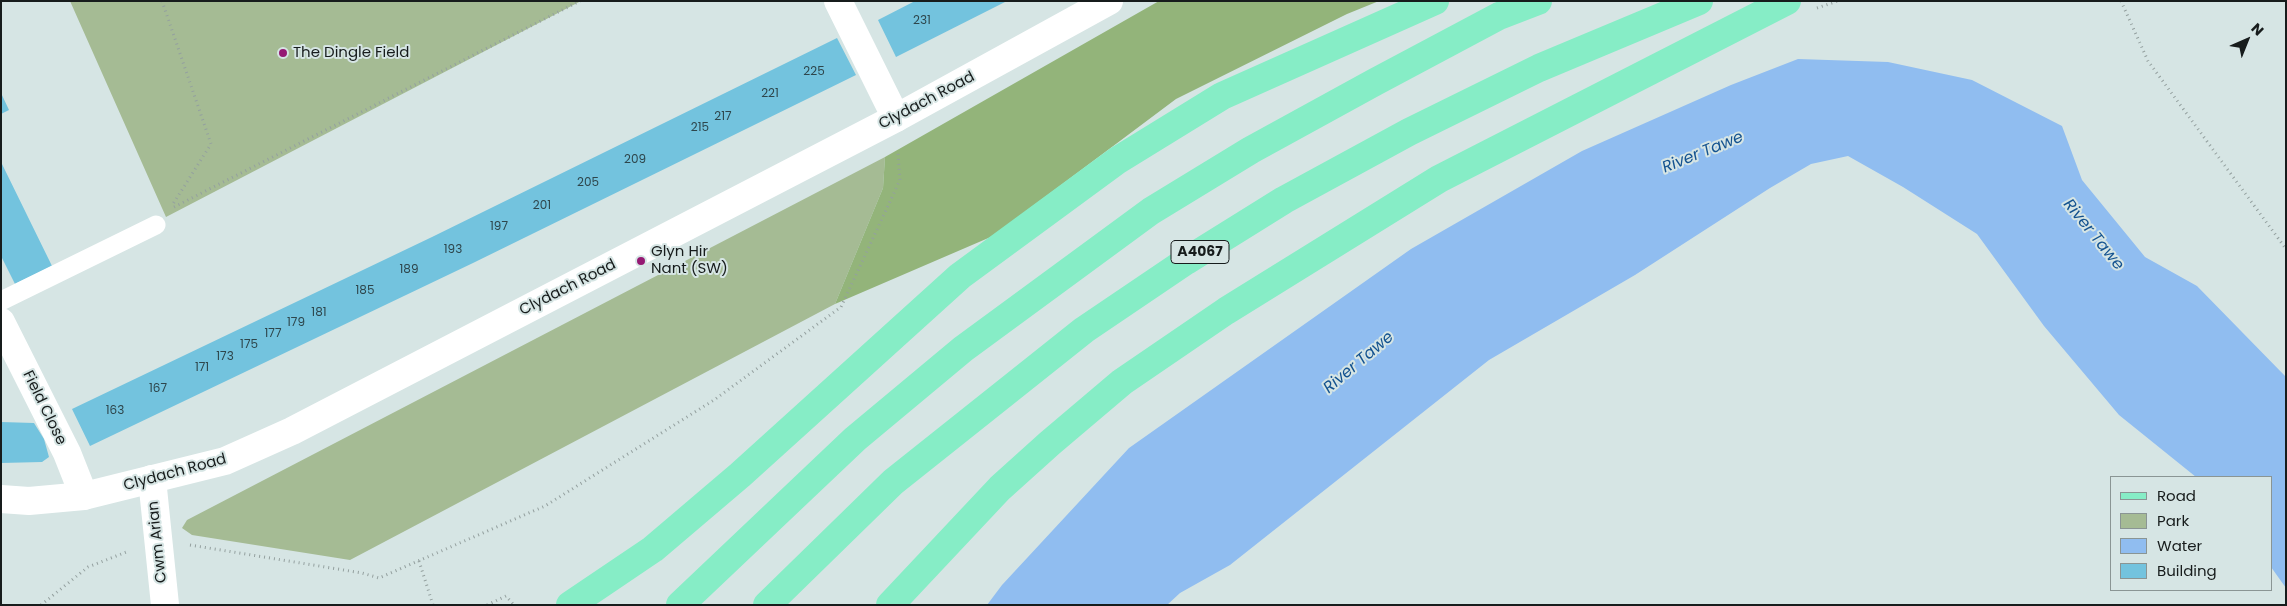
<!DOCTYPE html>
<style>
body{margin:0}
#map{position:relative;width:2287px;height:606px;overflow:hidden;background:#d6e5e4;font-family:Poppins,sans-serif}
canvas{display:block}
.frame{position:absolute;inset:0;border:2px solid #171c1c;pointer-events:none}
.legend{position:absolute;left:2110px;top:476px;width:162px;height:115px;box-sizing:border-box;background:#d6e5e4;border:1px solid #8a9594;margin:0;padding:6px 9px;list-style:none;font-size:15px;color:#171c1c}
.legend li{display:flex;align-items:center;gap:10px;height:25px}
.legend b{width:25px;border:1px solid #8a9594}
.north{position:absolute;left:2222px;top:15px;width:50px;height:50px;-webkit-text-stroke:4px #d6e5e4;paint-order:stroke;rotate:44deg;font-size:14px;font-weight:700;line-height:20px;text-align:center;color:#171c1c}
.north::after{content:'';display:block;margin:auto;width:18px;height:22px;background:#171c1c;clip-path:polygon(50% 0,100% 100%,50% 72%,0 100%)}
</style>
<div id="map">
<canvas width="2287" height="606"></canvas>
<div class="frame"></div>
<ul class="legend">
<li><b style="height:6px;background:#86edc6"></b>Road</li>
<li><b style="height:14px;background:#a5bb94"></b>Park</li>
<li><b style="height:14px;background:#90bdf0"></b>Water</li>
<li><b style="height:14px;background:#73c3de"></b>Building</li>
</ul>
<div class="north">N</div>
</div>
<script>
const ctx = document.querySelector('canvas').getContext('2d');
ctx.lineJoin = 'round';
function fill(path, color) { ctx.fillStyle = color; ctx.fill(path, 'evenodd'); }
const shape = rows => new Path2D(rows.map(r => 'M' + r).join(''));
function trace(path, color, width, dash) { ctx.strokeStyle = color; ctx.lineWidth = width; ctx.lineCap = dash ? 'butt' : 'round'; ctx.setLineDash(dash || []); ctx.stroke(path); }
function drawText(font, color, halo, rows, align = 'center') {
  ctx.font = font + ' Poppins,sans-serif'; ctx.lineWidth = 4; ctx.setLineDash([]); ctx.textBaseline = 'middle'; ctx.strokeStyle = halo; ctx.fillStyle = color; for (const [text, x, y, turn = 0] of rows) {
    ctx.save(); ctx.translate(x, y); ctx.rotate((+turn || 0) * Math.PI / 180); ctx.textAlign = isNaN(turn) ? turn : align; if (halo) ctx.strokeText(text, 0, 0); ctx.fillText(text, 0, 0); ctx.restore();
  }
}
fill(shape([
 [70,1,581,1,166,217],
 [885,157,883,188,835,304,350,560,192,535,182,528,187,520]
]), '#a5bb94');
fill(shape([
 [1159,1,1379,1,1347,14,1176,99,993,236,835,304,883,188,885,157]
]), '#93b47a');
fill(shape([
 [1798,59,1888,62,1972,80,2062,126,2082,180,2145,257,2197,286,2286,377,2286,588,2271,567,2271,477,2196,477,2119,415,2044,326,1977,234,1903,187,1848,156,1811,164,1770,188,1635,275,1489,360,1230,565,1180,593,1167,605,987,605,1002,585,1129,448,1411,249,1582,151,1731,85]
]), '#90bdf0');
fill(shape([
 [915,1,1007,1,896,57,878,20],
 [837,38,856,75,473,263,90,446,72,409,432,237],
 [1,93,9,110,1,114],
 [1,162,52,266,15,284,1,256],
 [1,422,34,423,44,439,49,457,42,462,1,463]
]), '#73c3de');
trace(shape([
 [162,1,211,144,173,204],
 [2121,1,2148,61,2286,249],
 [1817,8,1838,1],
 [174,207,580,1],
 [190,545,362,573,379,578,545,506,714,400,841,307,900,180,898,153],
 [419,561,433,605],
 [41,605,88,567,129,551],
 [487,605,506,596,514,605]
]), '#94a09f', 3, [1, 4]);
trace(shape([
 [1,301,156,225]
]), '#fff', 19);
trace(shape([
 [838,1,896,118],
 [1,322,67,453,84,496],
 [152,479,165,605]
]), '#fff', 28);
trace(shape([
 [1,499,29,501,84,496,225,461,292,431,896,118,1109,1]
]), '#fff', 28);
trace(shape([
 [570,605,653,549,740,475,960,276,1118,160,1222,96,1435,1],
 [680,605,855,439,963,349,1151,211,1251,150,1375,82,1499,16,1538,1],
 [767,605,893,482,1084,330,1186,261,1284,200,1409,132,1539,68,1699,1],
 [890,605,1000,488,1050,443,1122,382,1226,311,1439,179,1787,1]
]), '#86edc6', 28);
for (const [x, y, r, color] of [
 [283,53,5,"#951973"],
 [641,261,5,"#951973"]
]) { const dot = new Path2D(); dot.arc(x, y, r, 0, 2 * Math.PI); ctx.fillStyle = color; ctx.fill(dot); trace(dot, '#d6e5e4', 2); }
drawText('12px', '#2e464c', null, [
 ["231",922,21],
 ["225",814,72],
 ["221",770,94],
 ["217",723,117],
 ["215",700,128],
 ["209",635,160],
 ["205",588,183],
 ["201",542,206],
 ["197",499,227],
 ["193",453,250],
 ["189",409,270],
 ["185",365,291],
 ["181",319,313],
 ["179",296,323],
 ["177",273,334],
 ["175",249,345],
 ["173",225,357],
 ["171",202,368],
 ["167",158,389],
 ["163",115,411]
]);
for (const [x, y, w] of [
 [1200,252,58]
]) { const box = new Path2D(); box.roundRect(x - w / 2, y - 11.5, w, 23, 4); ctx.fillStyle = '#d6e5e4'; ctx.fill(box); trace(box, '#171c1c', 1); }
drawText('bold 14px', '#171c1c', null, [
 ["A4067",1200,252]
]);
drawText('15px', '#171c1c', '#d6e5e4', [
 ["The Dingle Field",293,53],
 ["Glyn Hir",651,252],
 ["Nant (SW)",651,269]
], 'left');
drawText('15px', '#171c1c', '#d6e5e4', [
 ["Clydach Road",927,101,-28],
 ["Clydach Road",568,288,-27],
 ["Field Close",44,408,64],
 ["Clydach Road",175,473,-15],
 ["Cwm Arian",158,542,-96]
]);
drawText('italic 16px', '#145390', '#d6e5e4', [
 ["River Tawe",1703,153,-22],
 ["River Tawe",2093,235,51],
 ["River Tawe",1359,363,-40]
]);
</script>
